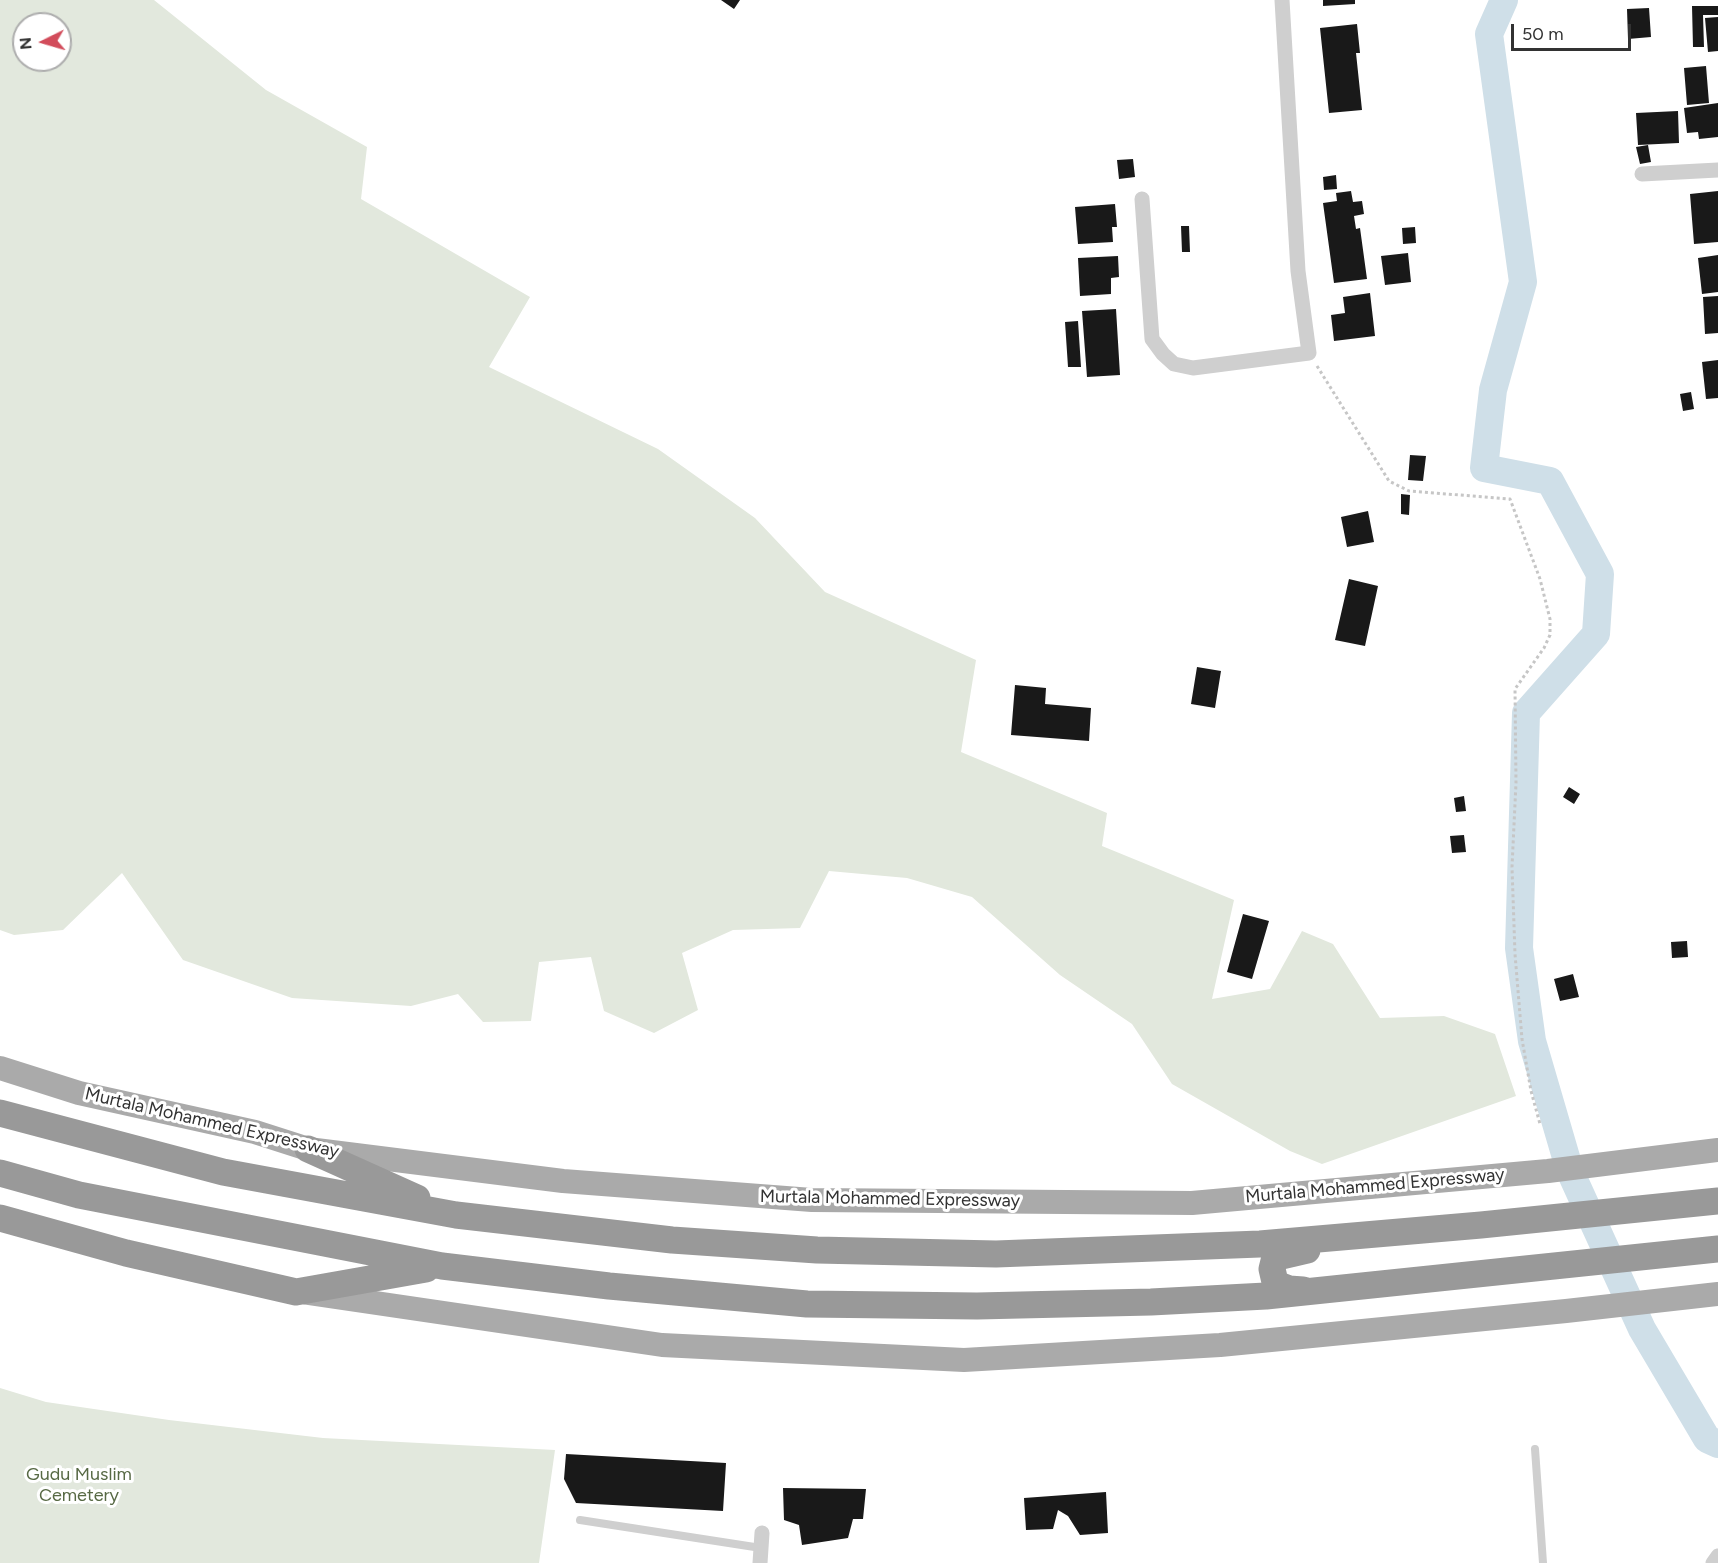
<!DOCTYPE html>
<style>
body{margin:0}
#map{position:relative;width:1718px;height:1563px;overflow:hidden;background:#fff;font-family:Figtree,sans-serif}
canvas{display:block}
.north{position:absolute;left:12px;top:12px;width:60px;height:60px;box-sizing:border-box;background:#fff;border:2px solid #adadad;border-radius:50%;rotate:265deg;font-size:16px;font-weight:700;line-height:24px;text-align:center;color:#323232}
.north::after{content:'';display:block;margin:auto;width:21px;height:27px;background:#d24c5b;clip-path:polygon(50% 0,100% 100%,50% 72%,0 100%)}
.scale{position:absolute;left:1511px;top:24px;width:120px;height:27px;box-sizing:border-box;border:3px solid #323232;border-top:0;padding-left:8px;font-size:18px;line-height:21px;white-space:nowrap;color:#323232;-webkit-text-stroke:4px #fff;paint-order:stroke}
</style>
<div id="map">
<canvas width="1718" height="1563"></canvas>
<div class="north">N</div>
<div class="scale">50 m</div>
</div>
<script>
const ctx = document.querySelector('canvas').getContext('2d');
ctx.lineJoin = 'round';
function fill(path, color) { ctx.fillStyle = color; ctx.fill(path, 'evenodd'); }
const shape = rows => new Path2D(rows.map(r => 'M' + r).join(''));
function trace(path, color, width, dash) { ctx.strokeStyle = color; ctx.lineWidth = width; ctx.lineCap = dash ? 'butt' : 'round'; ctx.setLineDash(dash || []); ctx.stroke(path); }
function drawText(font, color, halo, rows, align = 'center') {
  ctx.font = font + ' Figtree,sans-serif'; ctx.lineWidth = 6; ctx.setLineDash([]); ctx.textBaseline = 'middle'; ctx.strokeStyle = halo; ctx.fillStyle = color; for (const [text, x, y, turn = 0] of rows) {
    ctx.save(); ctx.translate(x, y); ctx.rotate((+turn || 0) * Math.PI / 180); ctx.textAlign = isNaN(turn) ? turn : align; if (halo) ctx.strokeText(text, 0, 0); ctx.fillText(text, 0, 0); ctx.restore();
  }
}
fill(shape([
 [0,0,154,0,266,90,367,147,361,199,530,297,489,367,658,449,755,518,825,592,976,660,961,752,1107,813,1102,846,1234,900,1212,999,1270,989,1302,931,1333,944,1380,1018,1444,1016,1495,1034,1516,1096,1322,1164,1290,1151,1172,1084,1132,1024,1060,975,972,897,907,878,829,871,800,928,733,930,682,953,698,1010,654,1033,604,1011,591,957,539,962,531,1021,483,1022,458,994,411,1006,292,998,183,960,122,873,63,930,14,935,0,930],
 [24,24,60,24,60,60,24,60],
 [0,1388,46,1402,169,1420,323,1438,555,1450,539,1563,0,1563]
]), '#e2e8dd');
trace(shape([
 [1504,0,1489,34,1523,282,1493,390,1484,468,1550,481,1600,574,1596,634,1526,713,1519,948,1532,1041,1570,1171,1642,1329,1707,1439,1718,1444]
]), '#cfdfe8', 28);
fill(shape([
 [721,0,740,0,734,9],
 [1323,0,1355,0,1355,4,1323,6],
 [1692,6,1718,6,1718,15,1703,15,1704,47,1693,47],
 [1649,8,1651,37,1628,39,1627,9],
 [1718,17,1718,51,1708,52,1705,18],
 [1357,24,1360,53,1356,53,1362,110,1329,113,1320,28],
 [1706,66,1709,103,1687,105,1684,68],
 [1718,103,1718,137,1699,139,1698,132,1687,133,1684,108],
 [1678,111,1679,143,1638,145,1636,113],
 [1648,145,1651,162,1640,164,1636,147],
 [1133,159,1135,177,1119,179,1117,160],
 [1336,175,1337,189,1324,190,1323,177],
 [1351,191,1353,202,1362,201,1364,214,1354,216,1356,229,1360,228,1367,279,1334,283,1323,203,1337,201,1336,193],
 [1718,191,1718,242,1694,244,1690,194],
 [1115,204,1117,227,1112,227,1113,242,1078,244,1075,207],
 [1181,226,1189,226,1190,252,1182,252],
 [1415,227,1416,243,1403,244,1402,228],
 [1408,253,1411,282,1385,285,1381,256],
 [1718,255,1718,292,1702,294,1698,258],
 [1118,256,1119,277,1111,278,1111,294,1080,296,1078,258],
 [1370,293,1375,336,1334,341,1331,315,1345,313,1343,297],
 [1718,296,1718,333,1705,334,1703,297],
 [1116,309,1120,375,1087,377,1082,311],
 [1078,321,1081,367,1068,367,1065,322],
 [1718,360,1718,398,1706,399,1702,362],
 [1691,392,1694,409,1683,411,1680,394],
 [1410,455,1426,456,1423,481,1408,480],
 [1401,494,1410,495,1409,515,1401,514],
 [1368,511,1374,542,1347,547,1341,517],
 [1349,579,1378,586,1365,646,1335,640],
 [1197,667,1221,671,1215,708,1191,704],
 [1015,685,1046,688,1045,704,1091,708,1089,741,1011,735],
 [1569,787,1580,794,1574,804,1563,797],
 [1464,796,1466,811,1456,812,1454,798],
 [1464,835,1466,852,1452,853,1450,836],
 [1243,914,1269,921,1252,979,1227,972],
 [1687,941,1688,957,1672,958,1671,942],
 [1573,974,1579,997,1560,1001,1554,979],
 [566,1454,726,1463,723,1511,576,1503,564,1479],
 [783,1488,866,1489,863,1519,853,1519,848,1538,802,1545,799,1525,784,1520],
 [1106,1492,1108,1533,1080,1535,1068,1516,1058,1510,1053,1529,1026,1530,1024,1498]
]), '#191919');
trace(shape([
 [1317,366,1389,481,1409,491,1510,499,1540,579,1550,619,1550,635,1544,648,1515,689,1516,783,1512,867,1515,954,1522,1039,1531,1091,1540,1124]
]), '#c6c6c6', 3, [3, 3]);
trace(shape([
 [1535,1449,1543,1563],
 [580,1520,761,1548]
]), '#cfcfcf', 8);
trace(shape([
 [1642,174,1718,170],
 [1142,199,1152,339,1163,354,1174,364,1193,368,1309,353,1298,271,1282,0],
 [760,1563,762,1533],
 [1713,1563,1718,1556]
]), '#cfcfcf', 15);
trace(shape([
 [0,1068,79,1093,255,1132,308,1149,563,1181,812,1200,1192,1203,1548,1171,1718,1150],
 [308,1293,662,1345,964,1360,1220,1345,1566,1311,1718,1294]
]), '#aaa', 24);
trace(shape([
 [0,1113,223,1172,456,1215,672,1240,817,1250,996,1254,1260,1244,1481,1225,1718,1201],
 [308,1149,417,1198],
 [0,1173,79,1195,442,1266,609,1286,807,1304,977,1306,1151,1302,1266,1296,1718,1249],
 [0,1218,126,1253,296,1292,426,1269],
 [1303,1290,1289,1289,1281,1286,1275,1282,1272,1269,1274,1261,1277,1257,1307,1250]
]), '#999', 27);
drawText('18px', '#323232', '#fff', [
 ["Murtala Mohammed Expressway",212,1123,13],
 ["Murtala Mohammed Expressway",1375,1186,-5],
 ["Murtala Mohammed Expressway",890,1199,1]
]);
drawText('18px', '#576944', '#fff', [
 ["Gudu Muslim",79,1475],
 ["Cemetery",79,1496]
]);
</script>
